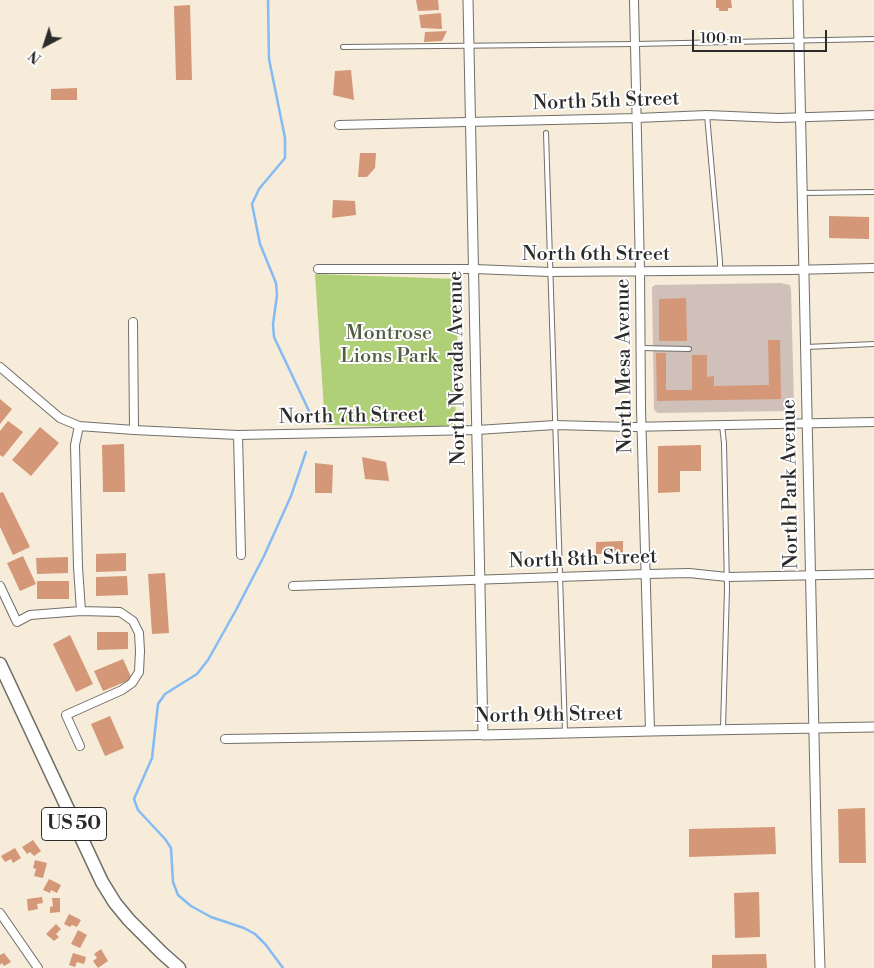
<!DOCTYPE html>
<style>
body{margin:0}
#map{position:relative;width:874px;height:968px;overflow:hidden;background:#f6ecd9;font-family:"Libre Bodoni",serif}
canvas{display:block}
.north{position:absolute;left:20px;top:20px;width:50px;height:50px;-webkit-text-stroke:4px #fff;paint-order:stroke;rotate:220deg;font-size:14px;font-weight:700;line-height:20px;text-align:center;color:#2b2b2b}
.north::after{content:'';display:block;margin:auto;width:18px;height:22px;background:#2b2b2b;clip-path:polygon(50% 0,100% 100%,50% 72%,0 100%)}
.scale{position:absolute;left:692px;top:30px;width:135px;height:22px;box-sizing:border-box;border:2px solid #2b2b2b;border-top:0;padding-left:6px;font-size:15px;line-height:18px;white-space:nowrap;color:#2b2b2b;-webkit-text-stroke:4px #fff;paint-order:stroke}
</style>
<div id="map">
<canvas width="874" height="968"></canvas>
<div class="north">N</div>
<div class="scale">100 m</div>
</div>
<script>
const ctx = document.querySelector('canvas').getContext('2d');
ctx.lineJoin = 'round';
function fill(path, color) { ctx.fillStyle = color; ctx.fill(path, 'evenodd'); }
const shape = rows => new Path2D(rows.map(r => 'M' + r).join(''));
function trace(path, color, width, dash) { ctx.strokeStyle = color; ctx.lineWidth = width; ctx.lineCap = dash ? 'butt' : 'round'; ctx.setLineDash(dash || []); ctx.stroke(path); }
function drawText(font, color, halo, rows, align = 'center') {
  ctx.font = font + ' "Libre Bodoni",serif'; ctx.lineWidth = 4; ctx.setLineDash([]); ctx.textBaseline = 'middle'; ctx.strokeStyle = halo; ctx.fillStyle = color; for (const [text, x, y, turn = 0] of rows) {
    ctx.save(); ctx.translate(x, y); ctx.rotate((+turn || 0) * Math.PI / 180); ctx.textAlign = isNaN(turn) ? turn : align; if (halo) ctx.strokeText(text, 0, 0); ctx.fillText(text, 0, 0); ctx.restore();
  }
}
fill(shape([
 [780,283,790,285,791,290,794,405,792,409,788,411,659,413,656,412,654,409,652,287,655,285]
]), '#cfc0ba');
fill(shape([
 [315,274,459,279,455,428,325,425]
]), '#b0d078');
trace(shape([
 [268,0,269,59,285,138,285,158,259,189,252,204,260,244,276,283,277,295,273,324,274,337,309,411],
 [283,968,266,945,255,934,244,928,211,917,191,906,178,895,173,882,171,848,165,839,138,810,134,799,152,758,158,704,165,694,197,674,208,660,236,610,264,556,291,496,306,452]
]), '#84bbf4', 2.5);
fill(shape([
 [416,0,438,0,439,10,418,11],
 [716,0,731,0,732,8,728,8,728,11,719,11,719,8,716,8],
 [190,5,192,80,176,80,174,6],
 [441,13,442,29,421,28,419,15],
 [447,31,442,41,424,42,425,32],
 [351,70,354,100,333,95,335,71],
 [77,88,77,100,51,100,51,89],
 [360,153,376,153,375,168,367,177,358,177],
 [333,200,355,201,356,215,332,218],
 [829,216,869,217,869,239,829,238],
 [686,298,687,341,659,341,659,299],
 [768,340,780,340,781,399,657,401,656,353,666,353,666,390,692,390,692,355,707,355,707,377,714,376,714,386,769,385],
 [0,399,12,409,0,424],
 [8,421,23,432,3,457,0,455,0,431],
 [40,427,59,443,31,476,12,460],
 [124,444,125,492,103,492,102,445],
 [701,445,701,471,680,471,680,492,658,493,658,446],
 [362,457,386,462,389,481,365,479],
 [315,463,333,465,332,493,315,493],
 [3,492,30,547,13,555,0,527,0,493],
 [623,541,623,553,596,554,596,542],
 [126,553,126,571,96,572,96,554],
 [23,556,36,584,20,591,7,563],
 [68,557,68,573,37,574,36,558],
 [165,573,169,633,152,634,148,574],
 [127,576,128,595,96,596,96,577],
 [37,581,69,581,69,599,37,599],
 [97,632,128,632,128,649,97,650],
 [70,635,93,684,76,692,53,644],
 [123,659,132,679,103,691,94,671],
 [110,716,124,748,105,756,91,724],
 [865,808,866,863,839,863,838,809],
 [775,827,776,854,689,857,689,829],
 [33,840,41,851,34,856,30,852,27,854,22,847],
 [15,848,21,858,13,863,11,859,5,862,1,856],
 [35,860,47,863,43,878,34,876,36,869,33,868],
 [49,879,61,885,57,893,51,890,50,893,43,890],
 [759,892,760,937,735,938,734,893],
 [42,897,43,903,37,904,38,909,28,911,27,899],
 [52,898,60,898,60,912,50,913,50,907,53,906],
 [69,914,81,920,77,927,72,925,70,927,64,924],
 [56,924,61,929,56,934,59,937,54,941,46,934],
 [78,930,87,935,80,948,71,944],
 [101,949,108,961,98,968,93,961,97,958,94,954],
 [4,953,11,962,4,966,2,963,0,965,0,955],
 [73,953,86,957,84,964,77,962,75,967,69,965],
 [766,954,767,968,712,968,712,955]
]), '#d49777');
const service = shape([
 [343,47,635,44,874,39],
 [707,115,720,261,720,271],
 [546,133,565,732],
 [804,193,874,192],
 [806,347,874,344],
 [641,348,689,349],
 [722,425,724,443,727,589,723,728]
]);
const minor = shape([
 [634,0,640,271,641,409,650,731],
 [339,125,637,118,707,115,778,118,874,115],
 [318,269,474,269,550,272,790,270,874,268],
 [133,322,134,430],
 [0,367,60,418,79,426,134,430,238,435,477,430,555,425,628,427,874,422],
 [238,435,241,555],
 [0,586,17,622,30,615,81,611,78,567,75,445,79,426],
 [293,586,647,574,689,573,727,577,874,574],
 [225,739,483,735],
 [80,746,66,715,122,690,132,683,139,672,140,651,139,633,133,621,120,612,81,611],
 [0,913,38,968]
]);
const tertiary = shape([
 [468,0,483,735,650,731,874,727],
 [798,0,817,873,820,968]
]);
const trunk = shape([
 [0,664,102,882,115,903,129,920,162,953,179,968]
]);
trace(service, '#726f68', 6);
trace(minor, '#726f68', 10);
trace(tertiary, '#726f68', 11);
trace(trunk, '#726f68', 15);
trace(service, '#fff', 4);
trace(minor, '#fff', 8);
trace(tertiary, '#fff', 9);
trace(trunk, '#fff', 12);
for (const [x, y, w] of [
 [74,824,65]
]) { const box = new Path2D(); box.roundRect(x - w / 2, y - 16.5, w, 33, 4); ctx.fillStyle = '#fff'; ctx.fill(box); trace(box, '#2b2b2b', 1); }
drawText('bold 19px', '#2b2b2b', null, [
 ["US 50",74,824]
]);
drawText('20px', '#2b2b2b', '#fff', [
 ["North 5th Street",606,102,-2],
 ["North 6th Street",596,255],
 ["North Mesa Avenue",625,366,-91],
 ["North Nevada Avenue",458,368,-91],
 ["North 7th Street",352,417,-1],
 ["North Park Avenue",791,484,-91],
 ["North 8th Street",583,560,-2],
 ["North 9th Street",549,716,-1]
]);
drawText('20px', '#535d42', '#fff', [
 ["Montrose",389,334],
 ["Lions Park",389,357]
]);
</script>
